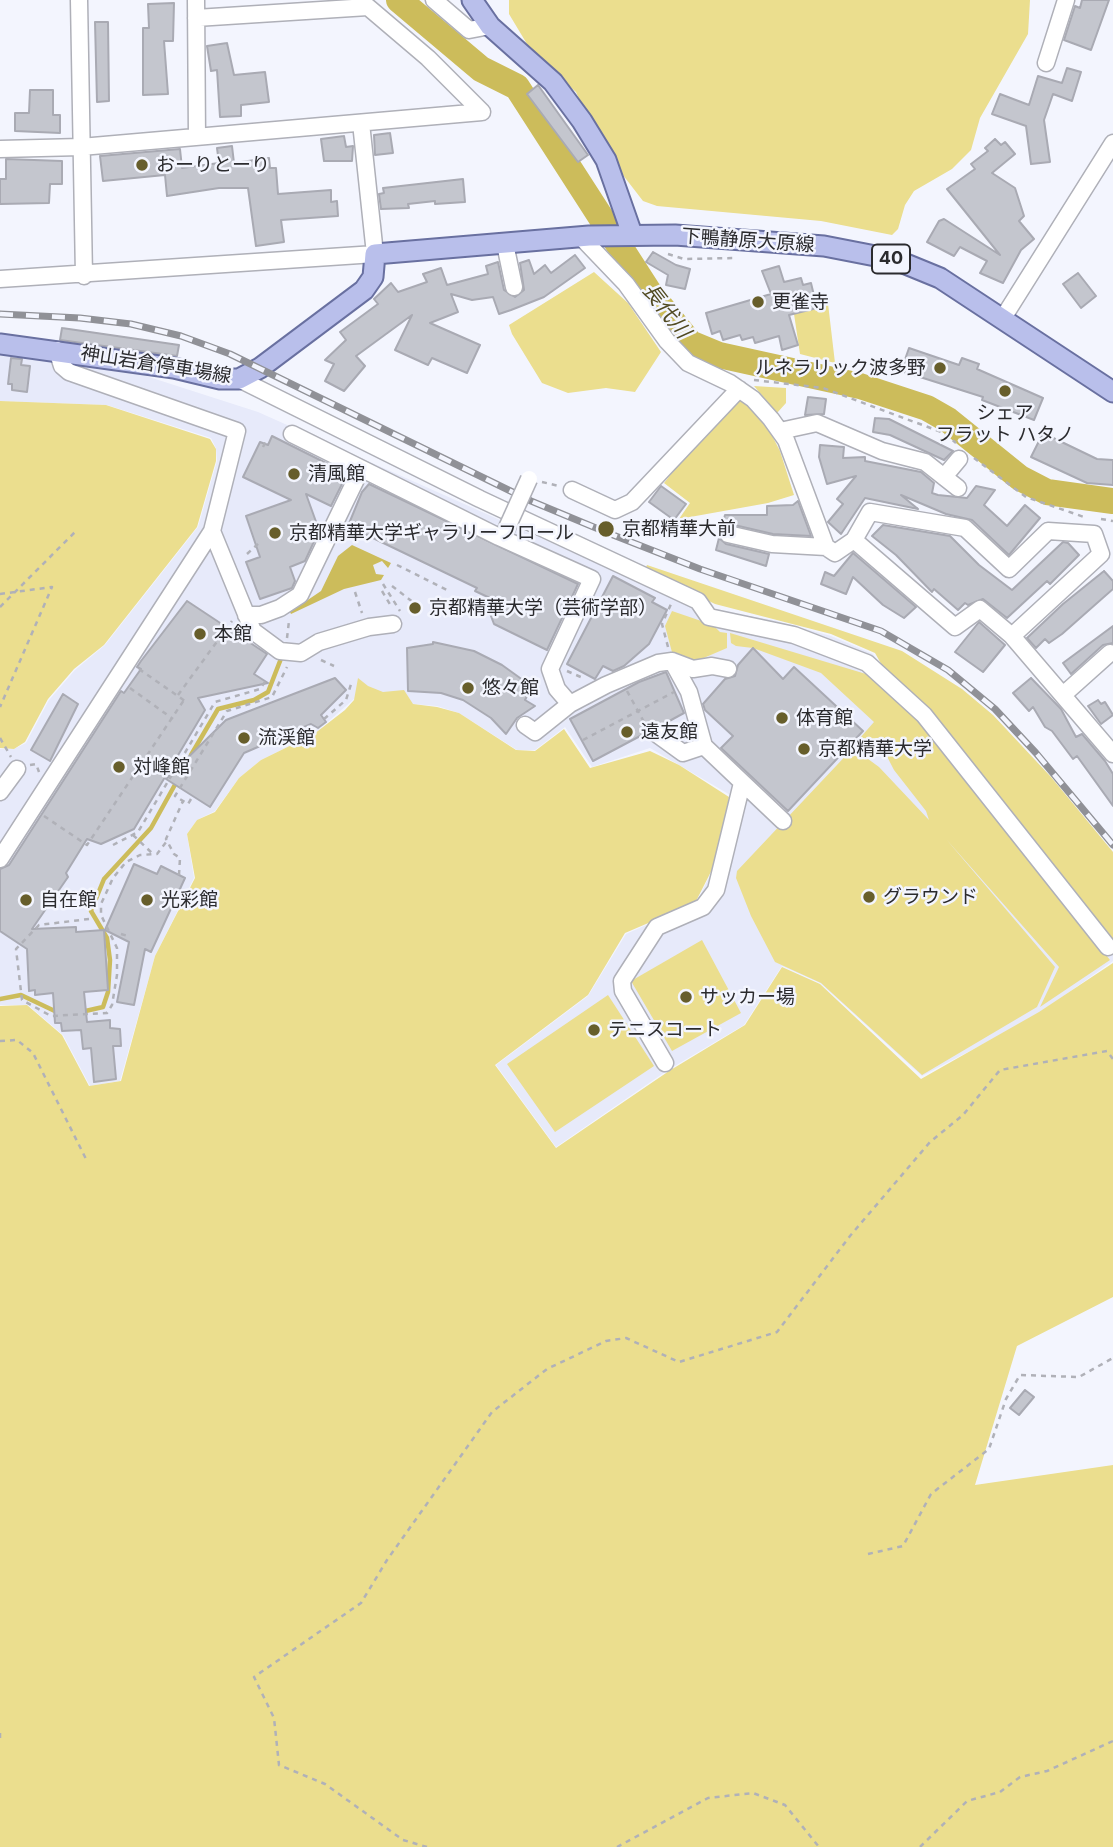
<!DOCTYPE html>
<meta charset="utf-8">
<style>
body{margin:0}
canvas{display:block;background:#f3f5fe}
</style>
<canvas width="1113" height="1847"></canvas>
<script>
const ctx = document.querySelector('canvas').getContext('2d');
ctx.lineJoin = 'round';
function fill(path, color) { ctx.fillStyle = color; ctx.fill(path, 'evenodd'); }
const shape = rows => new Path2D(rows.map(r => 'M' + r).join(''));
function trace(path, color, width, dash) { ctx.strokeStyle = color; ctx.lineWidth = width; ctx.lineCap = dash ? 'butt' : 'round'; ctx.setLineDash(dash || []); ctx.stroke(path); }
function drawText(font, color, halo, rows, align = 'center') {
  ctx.font = font + ' Inter,"Noto Sans JP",sans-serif'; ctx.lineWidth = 5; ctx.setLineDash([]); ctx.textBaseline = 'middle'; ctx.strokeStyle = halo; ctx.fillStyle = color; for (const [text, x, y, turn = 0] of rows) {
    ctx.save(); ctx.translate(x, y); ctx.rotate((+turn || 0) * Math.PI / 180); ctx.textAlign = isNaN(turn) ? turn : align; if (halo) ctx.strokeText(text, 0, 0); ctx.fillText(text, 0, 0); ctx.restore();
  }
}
fill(shape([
 [0,350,118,367,258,412,695,607,773,620,831,636,873,654,886,676,1113,943,1113,961,1031,1019,922,1076,820,983,782,966,744,1025,668,1070,556,1147,496,1065,588,996,626,934,696,903,720,856,732,796,650,748,592,767,565,727,535,750,517,750,459,713,437,706,354,699,314,734,261,760,239,778,215,811,197,820,187,834,194,878,155,956,120,1081,90,1086,63,1035,28,1005,0,1005,0,749,14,749,26,743,49,700,75,670,105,645,198,527,217,461,216,448,211,438,107,405,0,401]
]), '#e7eafa');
fill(shape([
 [509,0,1030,0,1028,34,980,118,971,150,952,169,914,191,905,205,898,229,892,235,821,221,657,206,643,201,599,144,576,92,533,54,509,14],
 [594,272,628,303,661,352,635,392,606,388,568,393,542,383,512,334,509,325],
 [827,295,835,363,800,354,794,314,817,308,815,298],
 [754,386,786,388,786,403,777,413],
 [739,397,765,422,780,451,794,495,768,503,679,519,690,503,664,483,691,448],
 [0,401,106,405,210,439,216,449,216,461,197,527,104,645,74,669,48,699,25,742,14,749,0,748],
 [647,565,902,651,962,689,993,715,1051,777,1113,852,1113,939,943,725,888,676,875,653,831,634,715,604,645,570],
 [672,611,713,625,720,632,727,633,727,648,692,663,673,656,665,626],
 [730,633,866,674,920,721,1110,960,1040,1007,1059,967,946,839,1055,967,1037,1007,922,1075,821,983,775,962,751,916,736,878,737,871,853,748,879,767,929,820,926,811,894,770,879,741,871,745,860,738,874,722,821,673,753,648,736,646,731,643],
 [358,678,368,686,383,692,404,690,413,704,437,707,459,713,516,750,535,751,564,729,590,768,650,751,679,765,729,797,719,856,695,903,625,933,588,995,495,1065,556,1148,669,1071,745,1025,782,967,820,984,921,1079,1039,1012,1113,963,1113,1297,1017,1346,975,1485,1113,1465,1113,1847,0,1847,0,1006,27,1005,62,1035,89,1086,121,1081,155,956,195,878,187,834,197,820,215,812,239,778,261,760,314,734,345,710,354,700],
 [702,940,741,1013,672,1051,631,981],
 [608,995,654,1066,555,1132,507,1064]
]), '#ebde8e');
fill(shape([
 [352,545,391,563,388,568,382,561,373,565,376,574,384,575,381,580,344,589,291,614,290,612,321,591,338,556]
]), '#ccbc5b');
trace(shape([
 [191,755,218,709,254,700,268,692,282,656],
 [0,999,21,995,59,1013],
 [81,1012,103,1007,108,992,110,960,107,938,91,911,104,879,151,828,177,781]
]), '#ccbc5b', 4.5);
trace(shape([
 [399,0,481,69,517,87,649,292,690,343,719,355,860,386,927,408,948,420,1020,478,1047,492,1113,501]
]), '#ccbc5b', 26);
const building = shape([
 [1082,0,1109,0,1091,50,1064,40,1075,6,1080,8,1082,0],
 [174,3,173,41,164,41,168,94,143,95,143,28,149,28,148,4,174,3],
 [95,22,108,22,109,101,97,102,95,22],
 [227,43,234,75,265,72,269,102,241,105,241,116,220,117,217,70,211,71,207,46,227,43],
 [1067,68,1081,72,1072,101,1053,94,1044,120,1050,162,1031,164,1026,126,992,114,1000,94,1029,105,1038,76,1062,83,1067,68],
 [538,85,588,155,578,162,527,94,538,85],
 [30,90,53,90,53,115,60,115,60,133,15,131,15,113,29,113,30,90],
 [390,133,393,153,375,155,374,135,390,133],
 [344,136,346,147,353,146,352,161,324,161,321,139,344,136],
 [995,139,1001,145,1005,142,1015,154,992,173,1015,188,1024,216,1019,221,1034,239,1021,250,1003,283,980,273,987,261,960,247,954,256,927,242,939,221,944,219,1000,255,947,189,975,169,971,164,988,151,985,148,995,139],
 [232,146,234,163,269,158,270,168,276,168,278,194,331,190,331,202,337,201,338,216,281,220,284,242,256,246,248,188,219,188,167,196,165,175,103,181,100,156,180,149,182,168,219,163,217,148,232,146],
 [6,159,62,161,62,184,50,184,49,203,0,204,0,179,6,179,6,159],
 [463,179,465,202,435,204,435,201,408,204,409,208,381,209,379,194,384,193,383,188,463,179],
 [653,252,676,265,690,269,685,289,666,285,668,275,646,262,653,252],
 [575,255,585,268,544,297,511,310,499,314,493,297,472,300,451,294,458,312,430,323,480,345,467,373,432,358,428,365,395,350,412,315,356,356,365,366,344,391,325,381,334,364,325,360,346,340,340,332,378,304,374,299,391,283,398,292,427,282,423,274,441,268,447,285,488,274,486,266,498,262,504,290,515,297,524,290,520,263,529,260,534,274,545,265,551,273,575,255],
 [779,266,784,282,801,278,803,285,811,283,817,308,789,315,798,345,782,350,779,336,755,343,753,337,742,340,740,335,723,340,720,331,712,334,706,313,771,294,762,271,779,266],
 [1078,273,1096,296,1081,308,1063,284,1078,273],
 [62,328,179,345,177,356,60,340,62,328],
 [909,348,959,365,962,358,979,364,977,369,1043,398,1034,420,982,400,983,397,901,371,909,348],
 [11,358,22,359,21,365,30,366,27,392,12,390,12,384,8,384,11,358],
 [808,397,826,399,824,414,805,415,808,397],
 [875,418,889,419,953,451,944,460,890,435,873,432,875,418],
 [1043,433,1097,459,1113,460,1113,485,1087,483,1031,457,1043,433],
 [272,436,344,472,341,478,344,480,331,506,306,494,319,530,317,535,305,561,290,567,295,581,292,588,260,599,246,562,260,557,246,516,291,500,243,477,260,442,268,445,272,436],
 [820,445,844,447,843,458,865,457,865,461,921,472,934,483,932,493,938,495,967,498,976,486,995,490,984,505,1007,526,1025,505,1040,518,1009,555,972,520,946,514,901,495,918,509,865,498,841,534,828,522,843,504,837,499,856,476,827,484,819,457,820,445],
 [369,484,578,584,547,650,494,624,489,611,492,599,475,591,477,588,348,526,362,492,369,484],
 [661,486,686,504,674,520,649,502,661,486],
 [798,501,811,536,773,534,730,524,722,525,725,515,767,515,767,506,793,505,798,501],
 [883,525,950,536,979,565,1012,590,1063,542,1068,543,1079,555,1050,584,1047,581,1007,618,983,599,968,605,965,603,958,610,934,589,932,592,896,555,872,536,883,525],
 [719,538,726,544,769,554,766,566,716,550,719,538],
 [853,553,916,607,904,618,883,605,853,577,846,594,821,584,825,572,834,576,853,553],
 [1104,571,1113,581,1113,589,1062,634,1049,643,1045,639,1036,648,1027,638,1063,604,1104,571],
 [613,576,655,598,652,602,667,610,649,644,624,666,613,671,603,666,595,679,567,664,613,576],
 [187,601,267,654,254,674,268,683,198,698,205,710,134,829,101,844,87,839,66,873,68,877,32,929,76,927,76,932,104,930,108,990,84,992,87,1022,110,1020,110,1028,120,1029,121,1046,113,1046,116,1079,94,1082,91,1048,83,1049,81,1030,62,1031,61,1023,55,1023,53,993,35,995,35,990,29,991,27,949,0,931,0,869,9,865,121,691,124,693,141,669,137,667,141,661,187,601],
 [979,622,1005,645,983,672,955,652,979,622],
 [1113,626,1113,643,1103,645,1071,674,1063,663,1113,626],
 [433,642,474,651,502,665,527,683,525,685,530,690,525,700,535,706,517,718,506,734,491,718,463,700,441,693,408,691,407,648,433,644,433,642],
 [753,648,783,679,794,667,863,731,788,811,721,748,733,736,705,710,703,704,725,679,735,676,738,665,753,648],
 [666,672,684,713,662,725,649,723,644,734,593,761,570,719,639,682,666,672],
 [335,678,346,690,321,715,326,722,318,728,311,724,244,753,210,807,166,779,226,720,335,678],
 [1031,678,1061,709,1076,737,1082,734,1105,761,1113,774,1113,806,1077,756,1073,759,1052,731,1045,727,1033,707,1029,711,1013,693,1031,678],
 [63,694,78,704,50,761,31,750,63,694],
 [1098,700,1101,704,1105,702,1113,715,1101,724,1088,706,1098,700],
 [134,864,157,874,161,866,185,878,151,952,145,949,134,1005,117,1002,129,942,105,930,134,864],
 [1025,1390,1034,1397,1019,1415,1010,1408,1025,1390]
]);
fill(building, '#c4c6ce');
trace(building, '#a9aab3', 2);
const minor = shape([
 [79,0,84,276],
 [196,0,197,137],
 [434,0,469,30,490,26],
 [196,18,368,7,428,58,482,112],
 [1046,63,1066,0],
 [0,149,81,147,482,112],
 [581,237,626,284,667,341,688,363,730,383,753,399,771,419,786,440,826,547,835,553,854,540],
 [505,244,514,287],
 [0,279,375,254,361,123],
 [1003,318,1113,143],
 [239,379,480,499,698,601,709,617,794,635,867,663,924,715,1108,947],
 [780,431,817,423,882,451,925,462,958,488],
 [292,434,499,537,592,579,550,669,557,689,570,704],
 [944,477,959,459],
 [572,490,615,510,632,502,739,389],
 [212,531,253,631,280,651,301,653,319,642,369,627,393,624],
 [728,534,772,544,826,547],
 [246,615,261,615,280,608,300,595,361,469],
 [1012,636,1101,554,1094,534,1048,531,1009,569,965,528,870,512,854,540,955,627,980,609,1012,636,1113,754],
 [672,661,693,669,712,666,728,669],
 [1063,695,1110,653],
 [525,725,535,732,570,704,606,685,658,663,672,661,689,692,704,746,783,821],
 [654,732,683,753,704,746],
 [0,792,17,769],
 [0,859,212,531,237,431,69,372,62,366,57,350],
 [665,1063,623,991,622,981,657,927,703,907,716,890,742,783]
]);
const major = shape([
 [472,0,490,26,553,82,582,121,606,160,632,234],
 [0,344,174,368,220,379,239,379,260,368,364,290,373,277,375,254,589,236,675,235,824,246,896,260,940,278,1113,392]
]);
trace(minor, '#afb0b8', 19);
trace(major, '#6970a0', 23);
trace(shape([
 [668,254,684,259,737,258],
 [754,380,823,388,944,433,956,443],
 [263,447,267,439],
 [974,458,1026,497,1084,517],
 [542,482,559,486],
 [1101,519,1113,521],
 [348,536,359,540],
 [247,554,260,542],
 [397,565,447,590],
 [383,584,400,611],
 [392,586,422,609],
 [382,591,391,606],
 [355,592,362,613],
 [0,594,52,587,0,707],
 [0,607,76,531],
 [287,638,289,621],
 [668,647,662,624,671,604],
 [321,660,334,666],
 [139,669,185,701],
 [567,671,583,678],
 [130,688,173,719],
 [627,691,644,722],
 [178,695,232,621],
 [324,719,346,700,352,681],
 [0,738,11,757],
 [583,740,674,692],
 [30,765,36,764,39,772],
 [191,799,188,804,175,796,227,711,272,697,287,667],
 [44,816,87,845,184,700],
 [133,835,153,854],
 [113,845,138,832,215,702,260,689,267,679],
 [179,875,180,858,174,854,166,839,183,801],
 [89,919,39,925,16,949,22,1000,51,1016,107,1013,112,1005,117,975,117,948,101,915,101,904,113,878,126,862,140,855,157,854,167,841],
 [121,934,128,936],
 [0,1041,17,1040,33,1053,87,1161],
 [868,1554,903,1546,931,1494,989,1449,1006,1399,1020,1375,1079,1377,1113,1358],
 [0,1733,0,1740],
 [427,1847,403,1840,325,1784,279,1765,274,1718,254,1677,361,1603,387,1560,492,1412,547,1369,606,1341,626,1338,679,1362,777,1332,850,1236,930,1142,963,1115,1000,1070,1107,1051,1113,1059],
 [617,1847,708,1798,753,1793,785,1805,819,1847],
 [920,1847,967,1801,1000,1792,1020,1777,1047,1771,1113,1741]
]), '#b0b1b8', 2.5, [5, 5]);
trace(minor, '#fff', 16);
trace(major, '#b9bfeb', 19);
const rail = shape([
 [0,314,80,318,131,324,181,336,230,354,531,501,608,533,700,569,881,631,948,670,995,709,1036,753,1113,845]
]);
trace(rail, '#909197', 7);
trace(rail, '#f3f5fe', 4.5, [13]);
const minorBridge = shape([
 [506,530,529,479]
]);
trace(minorBridge, '#afb0b8', 19, []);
trace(minorBridge, '#fff', 16);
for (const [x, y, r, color] of [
 [142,165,7,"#675e2b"],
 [758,302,7,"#675e2b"],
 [940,368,7,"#675e2b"],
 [1005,391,7,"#675e2b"],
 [294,474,7,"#675e2b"],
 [606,529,9,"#675e2b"],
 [275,533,7,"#675e2b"],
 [415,608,7,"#675e2b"],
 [200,634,7,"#675e2b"],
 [468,688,7,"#675e2b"],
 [782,718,7,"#675e2b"],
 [627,732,7,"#675e2b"],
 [244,738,7,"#675e2b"],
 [804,749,7,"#675e2b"],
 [119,767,7,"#675e2b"],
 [869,897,7,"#675e2b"],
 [26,900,7,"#675e2b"],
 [147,900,7,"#675e2b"],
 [686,997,7,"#675e2b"],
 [594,1030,7,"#675e2b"]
]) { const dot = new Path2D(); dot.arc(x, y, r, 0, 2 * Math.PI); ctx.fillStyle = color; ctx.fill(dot); trace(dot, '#f3f5fe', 2.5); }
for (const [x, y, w] of [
 [891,259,38]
]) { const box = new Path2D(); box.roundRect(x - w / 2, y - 14.5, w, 29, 5); ctx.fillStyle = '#f3f5fe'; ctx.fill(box); trace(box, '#2b2b2e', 2); }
drawText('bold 18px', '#2b2b2e', null, [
 ["40",891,259]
]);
drawText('19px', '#2b2b2e', '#f3f5fe', [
 ["おーりとーり",156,165],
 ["更雀寺",772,302],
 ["ルネラリック波多野",926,368,"right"],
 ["シェア",1005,413,"center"],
 ["フラット ハタノ",1005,435,"center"],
 ["清風館",308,474],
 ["京都精華大前",622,529],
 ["京都精華大学ギャラリーフロール",289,533],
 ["京都精華大学（芸術学部）",429,608],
 ["本館",214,634],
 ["悠々館",482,688],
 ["体育館",796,718],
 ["遠友館",641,732],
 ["流渓館",258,738],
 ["京都精華大学",818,749],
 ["対峰館",133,767],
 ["グラウンド",883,897],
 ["自在館",40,900],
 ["光彩館",161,900],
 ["サッカー場",700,997],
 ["テニスコート",608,1030]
], 'left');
drawText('19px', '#2b2b2e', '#f3f5fe', [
 ["下鴨静原大原線",748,241,4],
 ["神山岩倉停車場線",156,365,9]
]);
drawText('italic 21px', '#504921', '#f3f5fe', [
 ["長代川",666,311,52]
]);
</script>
